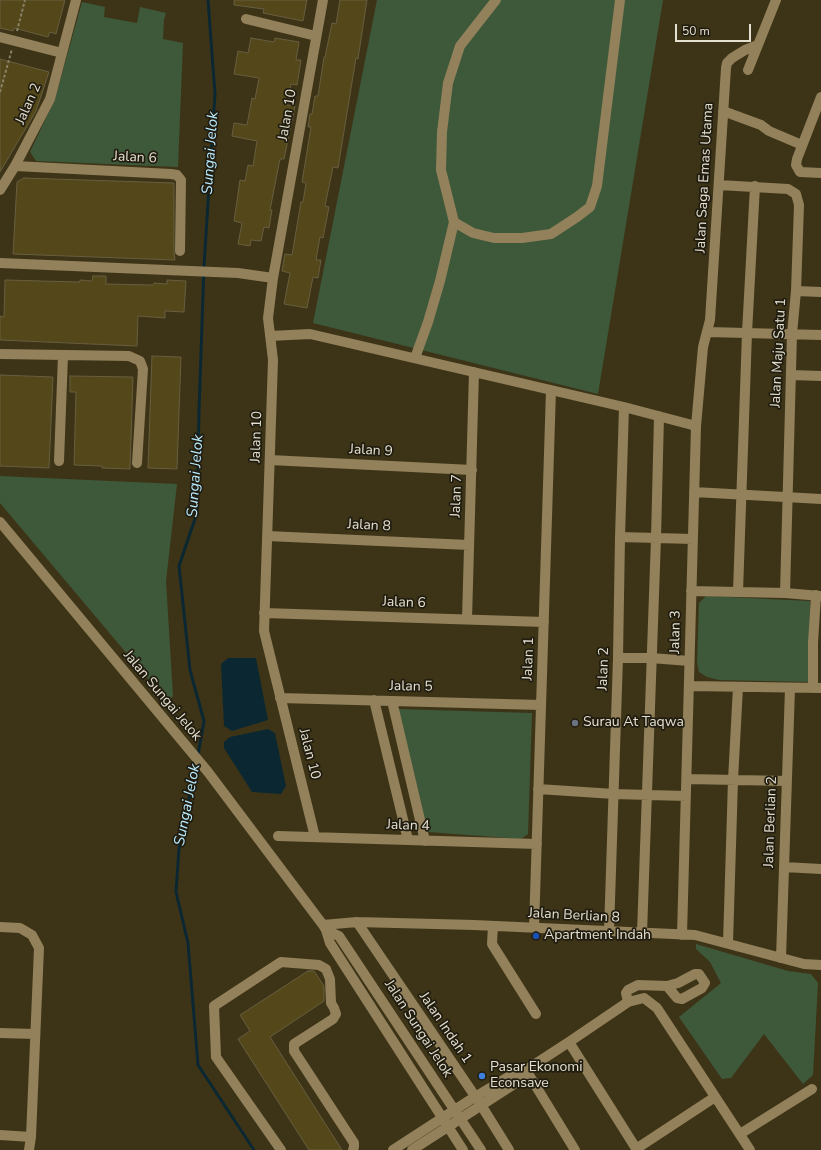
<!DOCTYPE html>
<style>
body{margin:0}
#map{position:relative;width:821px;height:1150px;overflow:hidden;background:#3d3417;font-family:"Nunito Sans",sans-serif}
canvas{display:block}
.scale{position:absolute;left:675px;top:24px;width:76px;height:18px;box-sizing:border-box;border:2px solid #e5e0cf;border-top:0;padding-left:5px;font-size:12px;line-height:14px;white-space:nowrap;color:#e5e0cf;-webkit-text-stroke:3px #201c10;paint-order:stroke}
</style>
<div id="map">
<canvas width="821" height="1150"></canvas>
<div class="scale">50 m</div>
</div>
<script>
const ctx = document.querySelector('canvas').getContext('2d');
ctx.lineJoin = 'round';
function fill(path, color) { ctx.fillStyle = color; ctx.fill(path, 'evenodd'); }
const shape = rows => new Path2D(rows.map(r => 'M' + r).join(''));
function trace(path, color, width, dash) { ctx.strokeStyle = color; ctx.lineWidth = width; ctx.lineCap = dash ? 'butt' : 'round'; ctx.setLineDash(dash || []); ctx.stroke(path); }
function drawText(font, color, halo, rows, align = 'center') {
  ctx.font = font + ' "Nunito Sans",sans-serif'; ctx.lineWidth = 3.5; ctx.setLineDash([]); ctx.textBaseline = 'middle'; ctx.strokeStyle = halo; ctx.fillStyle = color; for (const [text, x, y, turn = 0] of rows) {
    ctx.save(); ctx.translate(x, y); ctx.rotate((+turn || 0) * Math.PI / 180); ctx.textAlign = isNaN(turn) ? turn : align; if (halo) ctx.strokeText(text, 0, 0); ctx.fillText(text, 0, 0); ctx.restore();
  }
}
fill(shape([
 [377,0,663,0,598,394,313,323],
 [82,2,105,7,104,17,137,23,140,7,166,13,164,20,163,39,183,43,178,167,36,161,30,152,55,99],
 [0,476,177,484,166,581,173,696,170,699,165,699,0,503],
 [706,596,810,601,809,682,719,680,707,677,699,672,697,663,699,603],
 [398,709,532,713,528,834,521,839,428,832],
 [696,944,788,971,811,974,818,983,813,1075,803,1084,764,1034,731,1078,722,1079,679,1017,721,983,710,962,696,949]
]), '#3e583a');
fill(shape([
 [228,658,256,658,268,720,232,731,224,726,221,664],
 [268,729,275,733,286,786,281,794,252,792,224,748,224,742,230,737]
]), '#0b2832');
trace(shape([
 [198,755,204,721,190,670,179,566,197,513,199,411,204,266,215,94,208,0],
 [196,762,179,849,176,892,188,943,198,1065,254,1150]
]), '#0b2832', 3);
const building = shape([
 [0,0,65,0,56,34,50,32,48,37,14,28,13,31,0,28,0,0],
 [234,0,307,0,303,21,263,13,264,9,234,5,234,0],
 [340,0,367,0,358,59,356,58,338,168,333,167,325,206,329,207,323,238,320,237,316,260,321,260,318,278,313,277,307,308,284,304,290,273,282,271,285,254,292,255,301,202,303,202,306,183,302,182,311,127,308,127,310,114,312,114,315,96,318,96,324,57,325,57,332,23,336,24,340,0],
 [251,38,274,42,275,38,299,42,296,60,301,60,297,85,291,84,287,105,295,106,284,159,280,159,270,210,272,210,269,228,264,227,261,241,251,240,250,246,238,244,242,223,234,221,240,180,245,181,248,165,253,166,257,141,232,136,234,123,247,125,252,98,255,99,259,78,234,74,238,51,248,53,251,38],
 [0,59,49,72,36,111,0,172,0,59],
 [24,178,174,183,174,251,175,260,13,254,17,182,24,178],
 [93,276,106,276,106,284,153,285,154,283,167,284,167,280,186,281,184,312,165,311,165,318,138,316,137,346,0,340,0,316,4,317,5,280,80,282,80,280,92,281,93,276],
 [152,356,181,357,177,469,148,468,152,356],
 [0,375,53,377,49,468,0,466,0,375],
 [70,376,133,377,130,469,102,468,102,466,74,465,76,392,70,392,70,376],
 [308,971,314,971,324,986,324,1001,270,1037,342,1150,309,1150,238,1039,250,1031,240,1015,308,971]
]);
fill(building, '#54481a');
trace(building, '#675e40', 1);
trace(shape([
 [17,31,25,0],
 [0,92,12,49]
]), '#888069', 2, [3, 2]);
trace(shape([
 [246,19,316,36],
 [0,37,62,53],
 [748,70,776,0],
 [821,97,797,159,796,165,800,172,821,173],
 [723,111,761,125,769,131,802,145],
 [15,166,171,174,177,175,181,180,180,251],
 [719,185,788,189,796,194,799,205,796,291,792,334,785,593],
 [0,190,15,166,50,99,76,0],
 [454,222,473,233,494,238,522,238,551,234,577,217,590,207,597,186,620,0],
 [0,263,238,273,273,278],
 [796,291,821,292],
 [708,332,821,335],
 [270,336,310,334,624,407,696,426],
 [0,354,129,356,140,361,143,369,137,463],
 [415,358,428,322,440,281,454,222,441,170,442,132,448,83,460,46,496,0],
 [792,375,821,376],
 [270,460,472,470],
 [59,461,63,355],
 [694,492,821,499],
 [0,522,208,772,323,925,326,930,330,943,463,1150],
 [267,536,469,545],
 [620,537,693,539],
 [691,591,785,593,821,596],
 [738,592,747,333,755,186],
 [264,613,544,622],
 [467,619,474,372],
 [618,658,651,658,689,661],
 [689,686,821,688],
 [813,688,813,643,816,595],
 [280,698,541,705],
 [374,700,408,840],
 [392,701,425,841],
 [687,779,787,781],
 [538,789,614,794,686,796],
 [278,836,537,844],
 [315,837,264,631,273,360,268,318,273,278,323,0],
 [784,867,821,869],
 [357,922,481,1105,509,1150],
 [323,925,357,922,474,925,695,935,804,964,821,965],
 [493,926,492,944,536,1014],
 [0,927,20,928,32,935,39,948,31,1137,29,1150],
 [534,928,551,390],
 [326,930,339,936,481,1150],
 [609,931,618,658,620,537,624,407],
 [642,933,656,538,659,416],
 [682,935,696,426,703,347,710,320,726,68,727,63,732,58,745,50,758,45],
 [728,943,733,780,738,687],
 [781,958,790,688],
 [628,1002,626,993,628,990,638,985,667,986,678,983,695,974,699,974,705,983,702,988,682,999,677,998,667,986],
 [0,1033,35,1034],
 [569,1042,637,1150],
 [526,1070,575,1150],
 [740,1134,812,1089],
 [0,1135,31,1137],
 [636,1149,715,1097],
 [281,1150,216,1057,214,1006,281,962,319,965,326,969,330,979,331,1003,334,1008,336,1014,333,1019,294,1044,294,1051,354,1143,354,1147,353,1150],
 [393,1150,470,1100,518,1071,526,1070,569,1042,628,1002,644,998,657,1008,750,1150],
 [412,1150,522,1079,526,1070]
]), '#92815b', 10);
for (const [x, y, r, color] of [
 [575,723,4,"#6b7280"],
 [536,936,4,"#1a4fb4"],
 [482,1076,4,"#3f7fe0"]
]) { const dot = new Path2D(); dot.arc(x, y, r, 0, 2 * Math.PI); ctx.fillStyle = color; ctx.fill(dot); trace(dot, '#201c10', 1.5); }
drawText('14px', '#e5e0cf', '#201c10', [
 ["Jalan 2",29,104,-66],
 ["Jalan 10",288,115,-80],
 ["Jalan 6",135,158,3],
 ["Jalan Saga Emas Utama",705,178,-87],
 ["Jalan Maju Satu 1",779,353,-87],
 ["Jalan 10",257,437,-88],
 ["Jalan 9",371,451,3],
 ["Jalan 7",457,496,-88],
 ["Jalan 8",369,526,3],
 ["Jalan 6",404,603,2],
 ["Jalan 3",676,632,-89],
 ["Jalan 1",529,659,-88],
 ["Jalan 2",604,669,-88],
 ["Jalan 5",411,687,1],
 ["Jalan Sungai Jelok",162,696,50],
 ["Jalan 10",309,754,76],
 ["Jalan Berlian 2",771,822,-88],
 ["Jalan 4",408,826,2],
 ["Jalan Berlian 8",574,916,3],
 ["Jalan Indah 1",445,1028,56],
 ["Jalan Sungai Jelok",418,1029,57]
]);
drawText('14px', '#e5e0cf', '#201c10', [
 ["Surau At Taqwa",583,723],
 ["Apartment Indah",544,936],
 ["Pasar Ekonomi",490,1068],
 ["Econsave",490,1084]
], 'left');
drawText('italic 15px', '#baecff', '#201c10', [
 ["Sungai Jelok",211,153,-86],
 ["Sungai Jelok",196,476,-86],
 ["Sungai Jelok",188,805,-79]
]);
</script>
